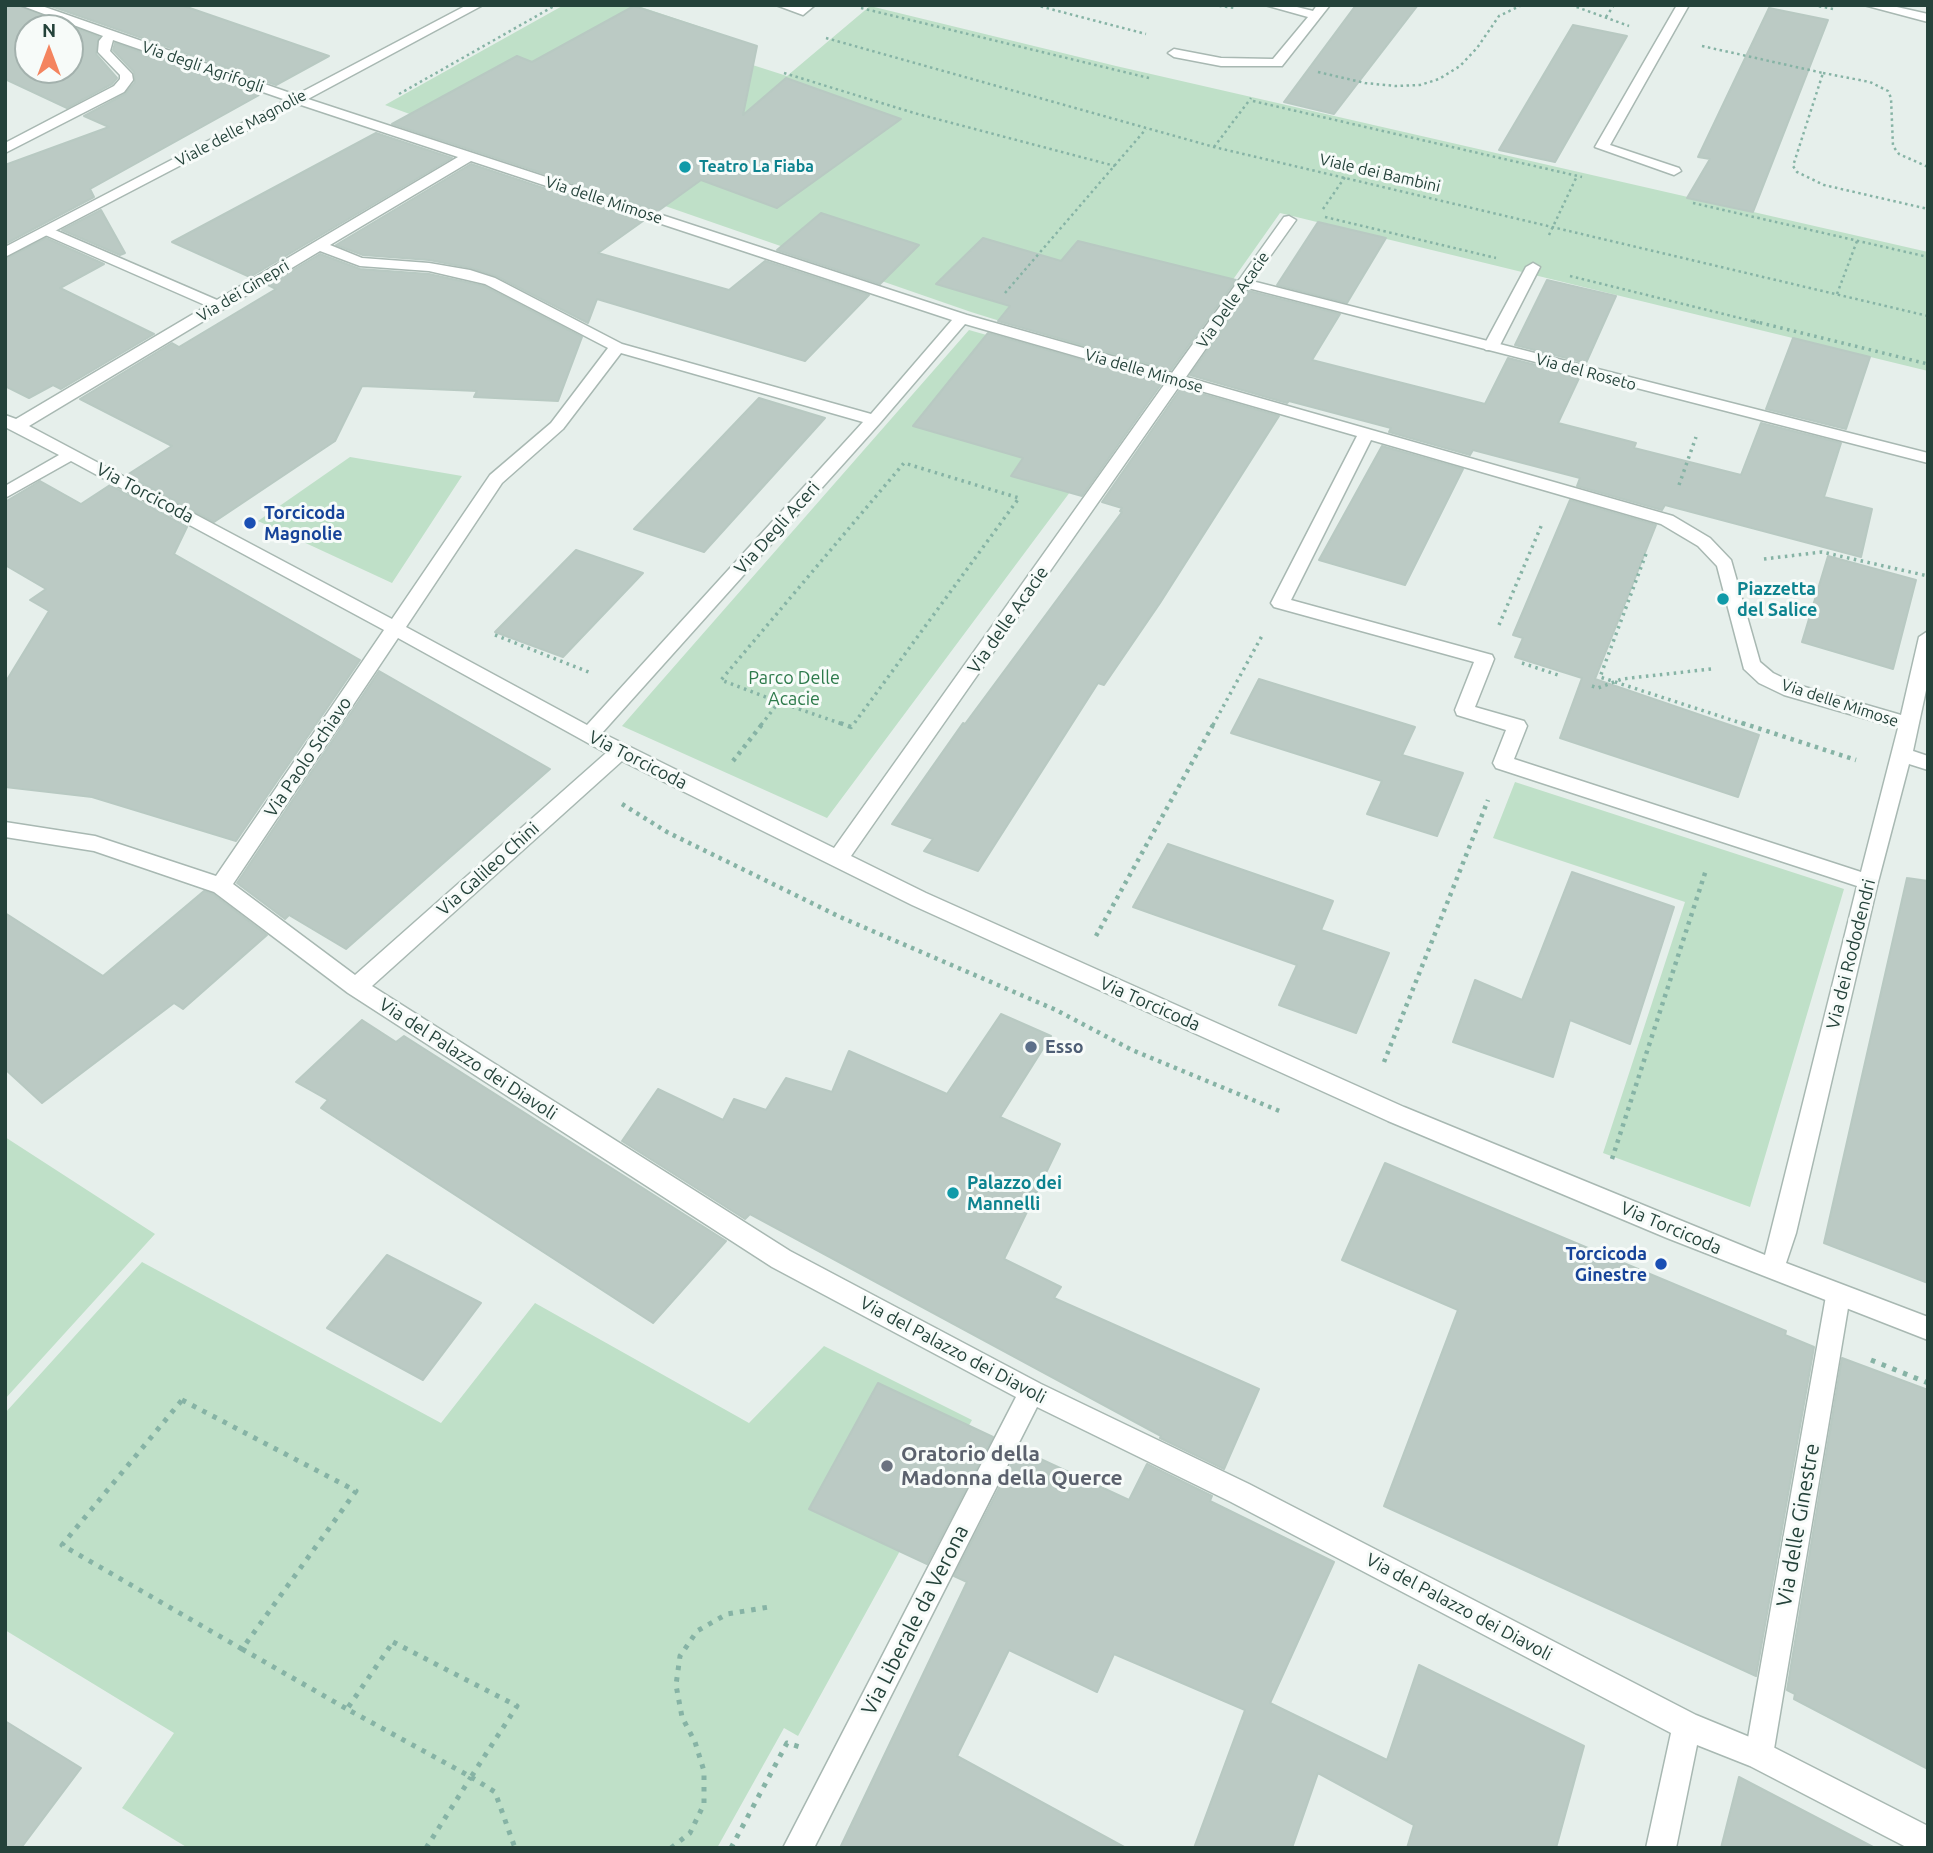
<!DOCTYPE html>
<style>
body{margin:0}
#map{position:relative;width:1933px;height:1853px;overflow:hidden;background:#e6efeb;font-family:Ubuntu,sans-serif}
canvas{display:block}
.frame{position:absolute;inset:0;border:7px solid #24423a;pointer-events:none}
.north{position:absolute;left:14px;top:14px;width:70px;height:70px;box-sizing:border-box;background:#f7fbf9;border:2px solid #a3b1ad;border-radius:50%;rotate:0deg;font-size:19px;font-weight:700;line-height:28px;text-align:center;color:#24423a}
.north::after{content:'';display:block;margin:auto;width:24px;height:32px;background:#f4845f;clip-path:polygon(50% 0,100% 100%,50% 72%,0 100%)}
</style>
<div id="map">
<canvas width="1933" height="1853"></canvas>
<div class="frame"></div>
<div class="north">N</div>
</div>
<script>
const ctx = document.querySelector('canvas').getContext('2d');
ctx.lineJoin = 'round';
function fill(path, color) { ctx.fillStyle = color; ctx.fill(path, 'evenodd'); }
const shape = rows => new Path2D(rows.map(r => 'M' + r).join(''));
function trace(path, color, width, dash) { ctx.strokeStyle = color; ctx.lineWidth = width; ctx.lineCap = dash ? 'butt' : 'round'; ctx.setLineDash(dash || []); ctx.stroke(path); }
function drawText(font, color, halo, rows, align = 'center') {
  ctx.font = font + ' Ubuntu,sans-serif'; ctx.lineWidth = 6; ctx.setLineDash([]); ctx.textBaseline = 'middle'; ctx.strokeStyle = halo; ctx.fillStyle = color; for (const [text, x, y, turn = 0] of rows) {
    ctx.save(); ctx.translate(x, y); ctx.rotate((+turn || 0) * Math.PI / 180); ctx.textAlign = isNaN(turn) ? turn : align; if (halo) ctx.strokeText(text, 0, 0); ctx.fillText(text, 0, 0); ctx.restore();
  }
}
fill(shape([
 [564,5,635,5,716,32,693,46,787,76,870,6,1116,66,1928,252,1928,371,1280,213,1167,373,971,312,593,181,385,105],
 [969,330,1152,382,827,818,622,726],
 [350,457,462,476,392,583,258,521],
 [1515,782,1844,889,1750,1207,1603,1153,1685,902,1493,838],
 [5,1137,155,1234,5,1399],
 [142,1262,441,1423,535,1303,749,1423,824,1346,972,1420,798,1736,784,1728,717,1848,188,1848,122,1808,174,1733,5,1630,5,1413]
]), '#bfe0c8');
const building = shape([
 [5,5,18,5,99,37,96,54,117,78,112,84,67,108,5,79,5,5],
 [28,28,70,28,70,70,28,70,28,28],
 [48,5,181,5,329,56,276,85,48,5],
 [1356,5,1418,5,1334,114,1284,102,1356,5],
 [634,6,757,46,743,115,786,78,901,119,777,208,701,180,658,211,392,124,517,56,532,62,634,6],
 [1769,8,1828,20,1753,212,1687,198,1710,159,1698,157,1769,8],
 [1573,25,1627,36,1555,162,1499,150,1573,25],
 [115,43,261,94,90,189,94,197,5,244,5,165,109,127,84,116,125,94,135,82,134,72,113,50,115,43],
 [376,133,452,158,250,277,172,242,376,133],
 [471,164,643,221,598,253,729,290,765,261,869,295,805,361,597,299,588,323,496,276,471,268,429,260,363,255,336,245,471,164],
 [101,210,125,253,120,255,62,230,101,210],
 [821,213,919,245,880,284,777,250,821,213],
 [1318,222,1386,238,1347,303,1277,285,1318,222],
 [46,238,104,264,60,288,154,334,61,389,53,385,29,398,5,386,5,259,46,238],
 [983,238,1061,261,1078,241,1236,280,1171,370,998,321,1010,306,936,284,983,238],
 [320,254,360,269,429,274,484,286,582,337,558,401,474,397,477,391,362,386,335,441,214,522,127,475,172,446,80,399,172,343,179,347,276,289,268,285,320,254],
 [1547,280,1616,296,1586,363,1515,345,1547,280],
 [1249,291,1340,314,1312,360,1485,404,1508,358,1580,376,1558,423,1636,443,1634,448,1741,475,1761,423,1841,443,1824,497,1872,509,1861,557,1665,505,1662,510,1577,486,1580,478,1473,450,1470,455,1389,432,1391,428,1289,401,1287,403,1190,375,1249,291],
 [988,333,1162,383,1082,496,1011,476,1023,458,913,426,988,333],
 [1793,338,1870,357,1846,429,1766,409,1793,338],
 [1181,388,1279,416,1160,603,1104,685,1098,683,978,871,924,851,933,839,892,824,963,723,965,724,1122,512,1120,511,1122,508,1102,502,1181,388],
 [759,398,825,418,704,552,634,529,759,398],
 [1382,446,1463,469,1405,585,1319,560,1382,446],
 [40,481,81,504,110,485,187,527,174,554,360,660,236,841,92,797,5,787,5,683,49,611,30,600,46,589,5,565,5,502,40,481],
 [1570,500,1656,525,1595,679,1759,735,1738,797,1560,738,1582,678,1515,657,1523,638,1513,635,1570,500],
 [576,550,643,573,563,657,495,632,576,550],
 [1828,556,1916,580,1893,669,1802,642,1828,556],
 [379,671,550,769,346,949,289,915,285,919,237,883,379,671],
 [1259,679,1415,727,1402,755,1463,773,1437,836,1367,814,1382,781,1231,733,1259,679],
 [1168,844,1333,901,1321,930,1389,953,1356,1033,1279,1005,1297,965,1133,907,1168,844],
 [1572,872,1674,907,1630,1044,1570,1020,1553,1077,1453,1042,1475,980,1522,1000,1572,872],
 [1907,878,1928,881,1928,1283,1824,1243,1907,878],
 [204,891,213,894,267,935,183,1009,174,1003,42,1103,5,1069,5,913,103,976,204,891],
 [1001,1014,1051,1036,1000,1117,1060,1144,1004,1259,1061,1287,1054,1298,1259,1389,1224,1469,1160,1438,1161,1436,750,1214,745,1219,622,1141,658,1089,723,1120,734,1099,766,1110,786,1078,832,1092,849,1051,947,1094,1001,1014],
 [362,1020,396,1042,404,1036,726,1241,653,1323,321,1108,328,1100,296,1082,362,1020],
 [1385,1163,1786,1331,1785,1335,1814,1347,1756,1676,1384,1506,1458,1310,1342,1260,1385,1163],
 [387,1255,481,1303,423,1380,327,1328,387,1255],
 [1842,1358,1928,1390,1928,1769,1794,1699,1795,1694,1787,1690,1842,1358],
 [878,1383,993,1437,927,1564,809,1509,878,1383],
 [1019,1449,1129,1500,1147,1464,1212,1496,1210,1501,1334,1562,1270,1703,1387,1760,1419,1665,1584,1746,1556,1848,1407,1848,1414,1825,1318,1773,1292,1848,1194,1848,1245,1710,1114,1654,1097,1692,1009,1650,957,1756,1126,1848,840,1848,967,1582,954,1576,1019,1449],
 [5,1721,81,1768,21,1848,5,1848,5,1721],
 [1739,1777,1875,1848,1721,1848,1739,1777]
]);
fill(building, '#bbcac4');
trace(building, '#b8c9c2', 2);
const lane = shape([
 [776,5,801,6,815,5,803,15,776,5],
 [1289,216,1296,220,1249,286,1239,286,1237,283,1239,280,1284,217,1289,216],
 [48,227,224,303,227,306,219,311,214,309,43,234,41,231,43,228,48,227],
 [1533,263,1540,267,1499,347,1496,350,1486,350,1483,347,1526,267,1533,263],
 [1838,1285,1847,1288,1850,1296,1773,1755,1769,1765,1759,1769,1749,1765,1745,1755,1826,1296,1829,1288,1838,1285]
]);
const street = shape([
 [20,5,39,5,296,95,467,5,483,5,308,99,967,315,1172,373,1239,280,1244,279,1928,453,1928,463,1248,288,1186,377,1673,516,1710,538,1731,560,1760,662,1773,673,1798,685,1901,715,1919,637,1928,631,1928,681,1913,751,1928,756,1928,770,1909,764,1878,882,1796,1233,1786,1263,1928,1317,1928,1340,1667,1238,1388,1121,912,905,622,761,372,986,790,1251,1041,1384,1249,1484,1696,1715,1769,1745,1928,1826,1928,1848,1908,1848,1750,1766,1697,1745,1676,1848,1646,1848,1671,1733,1231,1502,1037,1407,814,1848,783,1848,1016,1397,772,1267,348,993,214,892,94,851,5,837,5,822,95,836,216,876,384,630,71,461,5,498,5,486,59,455,5,427,5,415,16,419,458,157,298,104,5,257,5,247,286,100,113,40,110,51,132,74,133,80,124,92,5,153,5,143,114,86,120,79,120,75,98,52,99,41,103,36,20,5],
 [471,161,952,320,871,414,622,344,495,278,470,270,429,263,362,258,330,245,471,161],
 [320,251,360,266,429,271,485,284,608,348,551,423,490,475,392,619,29,426,320,251],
 [965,324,1166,382,834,848,602,733,880,423,965,324],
 [621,353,863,422,587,725,406,627,502,483,563,429,621,353],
 [1180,385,1357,436,1271,603,1274,607,1474,662,1455,710,1457,715,1506,730,1493,763,1496,768,1857,886,1765,1255,1404,1107,926,893,851,856,1180,385],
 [1371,440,1661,524,1698,546,1717,566,1744,669,1759,683,1784,695,1898,728,1861,872,1514,759,1527,726,1524,721,1475,707,1494,659,1492,655,1291,600,1371,440],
 [398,638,606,753,355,975,233,884,398,638],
 [1265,5,1289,5,1313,11,1317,5,1330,5,1282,66,1221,66,1174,57,1168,53,1174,49,1221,58,1273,59,1308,17,1265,5],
 [1677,5,1689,5,1610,145,1679,168,1681,171,1674,175,1595,147,1677,5],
 [1864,5,1888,5,1928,14,1928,22,1864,5]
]);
trace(lane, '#a8b8b2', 3);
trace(street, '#a8b8b2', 3);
trace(shape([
 [1035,5,1146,34],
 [1213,5,1235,8],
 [1571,5,1629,26],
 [1813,5,1833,9],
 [861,8,1149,78],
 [1606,17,1614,5],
 [826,38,1214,147,1928,316],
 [1702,46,1823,73,1793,166,1797,172,1824,185,1928,209],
 [1318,72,1365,83,1395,86,1420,85,1439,79,1460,66,1477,48,1499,16,1522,5],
 [784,73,914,113,1115,166],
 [1823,73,1870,82,1888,91,1891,98,1893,146,1899,154,1928,167],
 [399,94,556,5],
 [1253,101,1582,177],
 [1214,147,1251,98],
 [1693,203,1928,257],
 [1323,209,1345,177],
 [1325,217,1496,258],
 [1549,235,1577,176],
 [1570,276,1760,323],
 [1005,293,1146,129],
 [1837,294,1857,241]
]), '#86b3a5', 2.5, [2.5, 3.5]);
trace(shape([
 [1753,321,1928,364],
 [1679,485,1696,437],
 [1646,554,1600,677,1747,725],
 [1764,559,1822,552,1928,576],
 [1499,625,1542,524],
 [495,635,591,673],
 [1522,663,1561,676],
 [1592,686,1598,688,1622,679,1711,669],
 [779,702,845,725],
 [779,702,721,680,904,463,1019,498,853,725],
 [761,725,779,702],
 [1213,725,1263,634]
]), '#86b3a5', 3.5, [2.5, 4.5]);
trace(shape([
 [840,723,851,727,854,723],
 [1742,723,1856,760],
 [733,761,763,723],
 [622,804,667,832,840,917,1056,1010,1132,1050,1282,1112],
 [1096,936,1214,723],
 [1384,1062,1488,800],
 [1612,1159,1706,870]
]), '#86b3a5', 4.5, [3.5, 5]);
trace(shape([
 [1871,1360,1928,1383],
 [182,1400,356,1491,242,1649,62,1545,182,1400],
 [393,1642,517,1706,471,1777,347,1709,393,1642],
 [242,1649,347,1709],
 [471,1777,495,1792,515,1848],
 [426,1848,471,1777],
 [671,1848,690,1833,704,1804,704,1771,695,1742,682,1717,676,1685,680,1656,697,1631,727,1614,769,1607],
 [731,1848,787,1743,800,1747]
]), '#86b3a5', 5, [4.5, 7]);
fill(lane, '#fff');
fill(street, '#fff');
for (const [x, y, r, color] of [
 [685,167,7,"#0f9aa8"],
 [250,523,7,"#1a4fb4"],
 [1723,599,7,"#0f9aa8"],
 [1031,1047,7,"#5c6f8a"],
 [953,1193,7,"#0f9aa8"],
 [1661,1264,7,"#1a4fb4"],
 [887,1466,7,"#6b7280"]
]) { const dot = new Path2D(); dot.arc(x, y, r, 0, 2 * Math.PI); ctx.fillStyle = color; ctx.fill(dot); trace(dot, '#f7fbf9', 2.5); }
drawText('16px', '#24423a', '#f7fbf9', [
 ["Via degli Agrifogli",203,67,19],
 ["Viale delle Magnolie",241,128,-28],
 ["Viale dei Bambini",1380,173,13],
 ["Via delle Mimose",604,200,18],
 ["Via dei Ginepri",243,291,-31],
 ["Via Delle Acacie",1233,300,-55],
 ["Via delle Mimose",1144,371,16],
 ["Via del Roseto",1586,372,15],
 ["Via delle Mimose",1840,703,18]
]);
drawText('bold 16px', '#0d838f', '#f7fbf9', [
 ["Teatro La Fiaba",699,167]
], 'left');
drawText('18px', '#24423a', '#f7fbf9', [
 ["Via Torcicoda",145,493,28],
 ["Via Degli Aceri",777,528,-48],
 ["Via delle Acacie",1008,620,-55],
 ["Via Paolo Schiavo",308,757,-56],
 ["Via Torcicoda",638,760,27],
 ["Via Galileo Chini",488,869,-42],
 ["Via dei Rododendri",1851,954,-76],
 ["Via Torcicoda",1150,1004,24],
 ["Via del Palazzo dei Diavoli",468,1059,33],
 ["Via Torcicoda",1671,1228,23],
 ["Via del Palazzo dei Diavoli",953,1350,28],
 ["Via del Palazzo dei Diavoli",1459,1607,28]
]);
drawText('bold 18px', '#164399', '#f7fbf9', [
 ["Torcicoda",264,513],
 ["Magnolie",264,534],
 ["Torcicoda",1647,1254,"right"],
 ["Ginestre",1647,1275,"right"]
], 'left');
drawText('bold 18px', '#0d838f', '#f7fbf9', [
 ["Piazzetta",1737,589],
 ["del Salice",1737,610],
 ["Palazzo dei",967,1183],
 ["Mannelli",967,1204]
], 'left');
drawText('18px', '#2d7a4b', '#f7fbf9', [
 ["Parco Delle",794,678],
 ["Acacie",794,699]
]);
drawText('bold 18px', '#4e5e75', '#f7fbf9', [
 ["Esso",1045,1047]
], 'left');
drawText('bold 21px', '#5b616d', '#f7fbf9', [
 ["Oratorio della",901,1454],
 ["Madonna della Querce",901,1478]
], 'left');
drawText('21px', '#24423a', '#f7fbf9', [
 ["Via delle Ginestre",1798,1525,-80],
 ["Via Liberale da Verona",915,1620,-63]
]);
</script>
